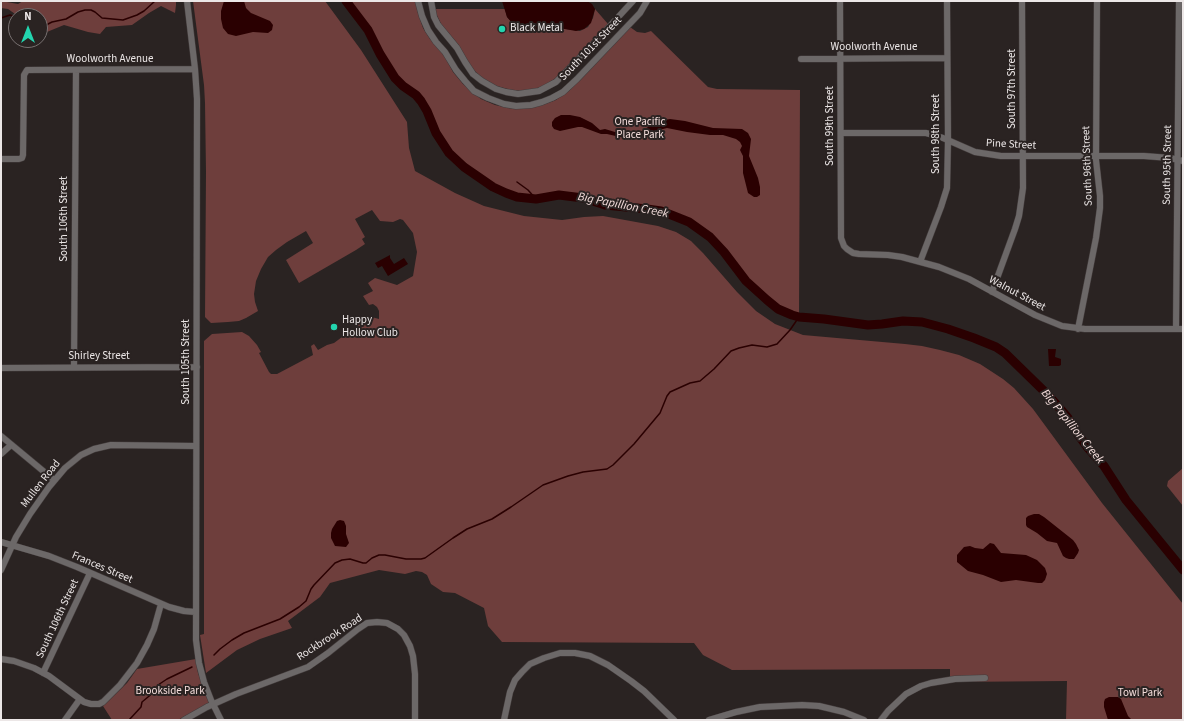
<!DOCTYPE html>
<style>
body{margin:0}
#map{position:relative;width:1184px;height:721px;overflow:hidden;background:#2a2322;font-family:"Source Sans 3",sans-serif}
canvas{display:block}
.frame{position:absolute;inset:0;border:2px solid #ece7e7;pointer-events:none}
.north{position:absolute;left:8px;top:8px;width:40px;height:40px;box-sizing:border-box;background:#2a2322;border:1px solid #787171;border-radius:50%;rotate:0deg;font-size:11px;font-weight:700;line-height:16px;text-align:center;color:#ece7e7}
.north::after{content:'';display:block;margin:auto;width:14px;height:18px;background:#23d5af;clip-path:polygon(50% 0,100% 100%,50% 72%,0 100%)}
</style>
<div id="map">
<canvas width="1184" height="721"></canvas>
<div class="frame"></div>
<div class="north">N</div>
</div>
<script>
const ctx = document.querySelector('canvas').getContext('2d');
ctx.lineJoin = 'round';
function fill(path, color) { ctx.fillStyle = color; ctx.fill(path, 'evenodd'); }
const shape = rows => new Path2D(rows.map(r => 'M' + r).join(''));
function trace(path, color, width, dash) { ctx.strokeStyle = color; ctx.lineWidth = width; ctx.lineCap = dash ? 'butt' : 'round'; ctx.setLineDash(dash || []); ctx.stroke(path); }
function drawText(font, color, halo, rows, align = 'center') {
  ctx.font = font + ' "Source Sans 3",sans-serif'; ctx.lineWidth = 4; ctx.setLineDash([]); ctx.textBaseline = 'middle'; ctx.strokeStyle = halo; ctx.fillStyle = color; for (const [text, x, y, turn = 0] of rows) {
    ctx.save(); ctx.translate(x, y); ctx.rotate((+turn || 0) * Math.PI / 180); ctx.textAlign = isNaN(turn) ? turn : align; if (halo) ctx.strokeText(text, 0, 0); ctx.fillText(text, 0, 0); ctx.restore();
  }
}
fill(shape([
 [1,1,18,4,23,1,176,1,176,5,175,13,161,6,149,13,132,25,106,27,100,34,88,32,64,25,42,34,40,25,40,16,18,16,8,9,1,8],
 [193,1,325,1,361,50,407,122,409,148,415,171,455,193,484,206,524,216,562,220,584,217,603,216,658,226,676,232,691,241,703,253,737,292,756,311,775,324,803,335,905,344,922,346,940,350,959,355,980,364,1003,379,1014,388,1033,409,1102,503,1183,604,1183,720,1066,720,1067,681,950,682,950,669,732,670,703,655,694,643,502,642,488,626,484,608,455,593,443,592,431,584,427,575,422,572,416,571,405,574,379,570,330,583,320,597,288,621,292,628,260,639,237,650,206,673,200,635,204,634,204,341,212,334,242,332,249,336,257,345,261,352,259,353,269,372,271,374,277,374,313,355,311,346,314,344,318,350,327,345,334,343,342,337,343,338,358,330,355,324,368,316,379,319,379,311,377,307,373,304,369,305,363,296,373,291,368,283,375,278,397,285,413,276,417,252,413,233,403,220,400,219,393,222,380,221,372,210,355,219,365,237,362,239,365,244,356,250,299,283,286,260,313,243,306,231,287,242,276,250,268,257,261,269,256,281,254,294,255,302,258,311,246,318,239,321,228,322,211,323,205,317,206,172,205,103,204,85],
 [346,1,416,1,418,13,423,28,430,39,443,53,453,72,463,84,481,99,495,105,509,108,516,109,542,105,556,100,570,90,630,27,637,32,645,33,651,31,708,87,717,89,800,90,799,317,784,312,767,300,746,281,724,252,710,237,689,222,674,216,661,211,647,209,605,205,584,198,575,197,559,195,536,199,517,197,506,193,493,187,472,173,455,160,442,143,436,133,427,111,421,102,416,95,403,86,395,78,380,54,368,30],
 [434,9,505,9,507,17,513,24,516,26,529,31,538,32,559,28,580,31,588,27,593,18,595,9,608,24,556,78,543,86,535,89,521,91,511,90,493,85,480,77,470,65,458,44,441,24],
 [1183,468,1183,506,1167,486,1168,481],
 [196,659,198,673,209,703,178,720,112,720,103,706,127,683,137,669]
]), '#6e3e3c');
fill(shape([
 [224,1,244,1,246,8,251,13,270,21,273,25,272,30,268,33,253,32,236,36,228,34,223,28,221,19,221,11],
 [502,1,587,1,592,4,595,9,591,23,584,29,576,31,559,28,534,32,524,29,513,24,507,17],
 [561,115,570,115,580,117,592,123,600,130,605,129,615,132,642,131,657,121,670,119,685,121,713,128,742,129,748,133,751,139,749,156,758,178,760,187,760,195,757,197,754,197,748,193,743,173,743,156,740,150,742,146,740,142,736,139,723,135,710,135,687,132,667,128,659,130,646,136,632,137,620,137,607,134,601,134,582,127,578,127,560,131,554,129,552,126,552,122,555,118],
 [390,255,390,258,394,264,404,258,408,264,388,276,382,266,378,268,375,263],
 [1048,349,1056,349,1055,357,1061,359,1061,365,1059,366,1049,366],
 [1034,514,1039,514,1044,517,1073,540,1076,544,1079,550,1078,553,1074,559,1069,559,1066,558,1063,556,1057,543,1047,541,1037,533,1027,527,1026,525,1026,518,1028,516],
 [340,520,344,521,346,526,346,534,349,543,346,547,335,546,331,538,331,533,332,529,337,521],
 [990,543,994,544,1001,553,1026,555,1037,560,1045,568,1047,574,1045,580,1042,583,1038,583,1016,580,1001,582,983,575,968,571,957,562,957,555,964,547,970,546,975,548,983,549],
 [1109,697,1118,697,1121,699,1128,716,1132,720,1108,720,1104,707,1104,702,1105,699]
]), '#2a0001');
trace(shape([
 [1,18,10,15,16,17],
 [40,30,45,28,48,24,52,22,66,19,78,12,85,10,91,10,95,12,102,18,123,20,137,15,144,11,155,1],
 [517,182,528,190,536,199],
 [214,655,220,649,232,640,244,633,280,619,299,607,306,601,311,589,314,585,335,563,342,560,350,559,363,563,366,563,372,558,379,555,385,555,406,559,421,559,425,558,453,538,467,529,492,519,511,507,543,485,568,476,583,472,607,469,613,465,634,444,660,413,667,396,670,392,690,383,700,381,714,369,731,351,739,348,752,345,767,347,777,344,790,330,799,317],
 [129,720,141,707,142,702,154,692,158,685,167,679,192,667]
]), '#2a0001', 1.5);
trace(shape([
 [346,1,368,30,380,54,395,78,403,86,416,95,421,101,427,111,436,133,449,153,464,167,493,187,506,193,517,197,536,199,559,195,575,197,584,198,605,205,647,209,661,211,674,216,689,222,710,237,724,252,746,281,767,300,778,309,792,315,799,317,824,319,868,325,882,324,903,321,922,322,948,329,974,338,996,347,1005,353,1047,394,1057,405,1068,418,1077,433,1088,448,1104,466,1126,500,1183,570]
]), '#2a0001', 9);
const minor = shape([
 [187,1,195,69,197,99,196,640,199,663,204,682,211,700,221,720],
 [418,1,422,16,428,30,436,42,445,52,456,70,465,81,474,91,488,98,504,104,516,106,531,105,542,102,552,98,563,92,577,79,640,13,647,1],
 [431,1,434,17,438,25,457,48,465,62,473,74,482,81,496,89,506,92,518,94,539,91,556,82,598,39,633,1],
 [840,1,841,238,844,246,847,249,853,253,859,254,888,255,902,257,939,267,969,279,1035,315,1062,326,1085,329,1183,329],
 [801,59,947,58],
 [841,133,926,133,943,138,975,152,1001,156,1144,156,1170,158,1183,161],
 [1,159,19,159,22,158,23,155,24,75,27,70,195,69],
 [920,262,941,207,947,188,948,140,947,1],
 [992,292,1015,229,1019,216,1023,188,1022,1],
 [1078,329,1096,238,1100,208,1100,196,1096,160,1097,1],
 [1176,329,1179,1],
 [74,367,76,70],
 [1,368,197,367],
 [1,436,54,480],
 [1,454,11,445],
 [1,542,49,556,77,567,169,607,184,611,195,612],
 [1,570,16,537,30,514,49,487,65,468,81,455,94,449,111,445,196,446],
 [1,659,14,661,34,668,49,676,84,702,91,704,99,704,103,702,120,685,137,663,147,645,154,629,161,604],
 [43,673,90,573],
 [65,720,80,699],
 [184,720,207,707,236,694,308,667,328,653,358,629,367,623,377,622,387,623,398,629,404,635,410,646,413,656,415,674,415,720],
 [504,720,510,692,515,680,522,672,530,664,544,658,560,653,575,653,590,656,608,665,631,681,644,691,674,720],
 [709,720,736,712,760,707,802,705,819,706,844,712,864,720],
 [881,720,888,711,906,694,921,686,931,683,955,679,985,678]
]);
trace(minor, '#453e3e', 7);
trace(minor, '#6c6868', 6);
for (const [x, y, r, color] of [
 [502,29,4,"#23d5af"],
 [334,327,4,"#23d5af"]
]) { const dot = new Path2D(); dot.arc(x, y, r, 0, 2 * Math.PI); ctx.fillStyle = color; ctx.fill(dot); trace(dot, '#2a2322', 1.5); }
drawText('11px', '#ece7e7', '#2a2322', [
 ["Black Metal",510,29],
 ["Happy",342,321],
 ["Hollow Club",342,334]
], 'left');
drawText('11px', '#ece7e7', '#2a2322', [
 ["Woolworth Avenue",874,48],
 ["South 101st Street",591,49,-46],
 ["Woolworth Avenue",110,60],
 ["South 97th Street",1013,89,-90],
 ["South 99th Street",831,126,-90],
 ["South 98th Street",937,134,-90],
 ["Pine Street",1011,145,3],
 ["South 95th Street",1168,165,-89],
 ["South 96th Street",1088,166,-92],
 ["South 106th Street",65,219,-90],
 ["Walnut Street",1017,294,28],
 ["Shirley Street",99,357],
 ["South 105th Street",187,362,-90],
 ["Mullen Road",41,484,-52],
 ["Frances Street",102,568,23],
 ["South 106th Street",58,619,-65],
 ["Rockbrook Road",330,638,-33]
]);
drawText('11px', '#f4dddb', '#2a2322', [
 ["One Pacific",640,123],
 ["Place Park",640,136],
 ["Brookside Park",170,692],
 ["Towl Park",1140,694]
]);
drawText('italic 12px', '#f5dedc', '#2a2322', [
 ["Big Papillion Creek",623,206,11],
 ["Big Papillion Creek",1072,427,51]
]);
</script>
